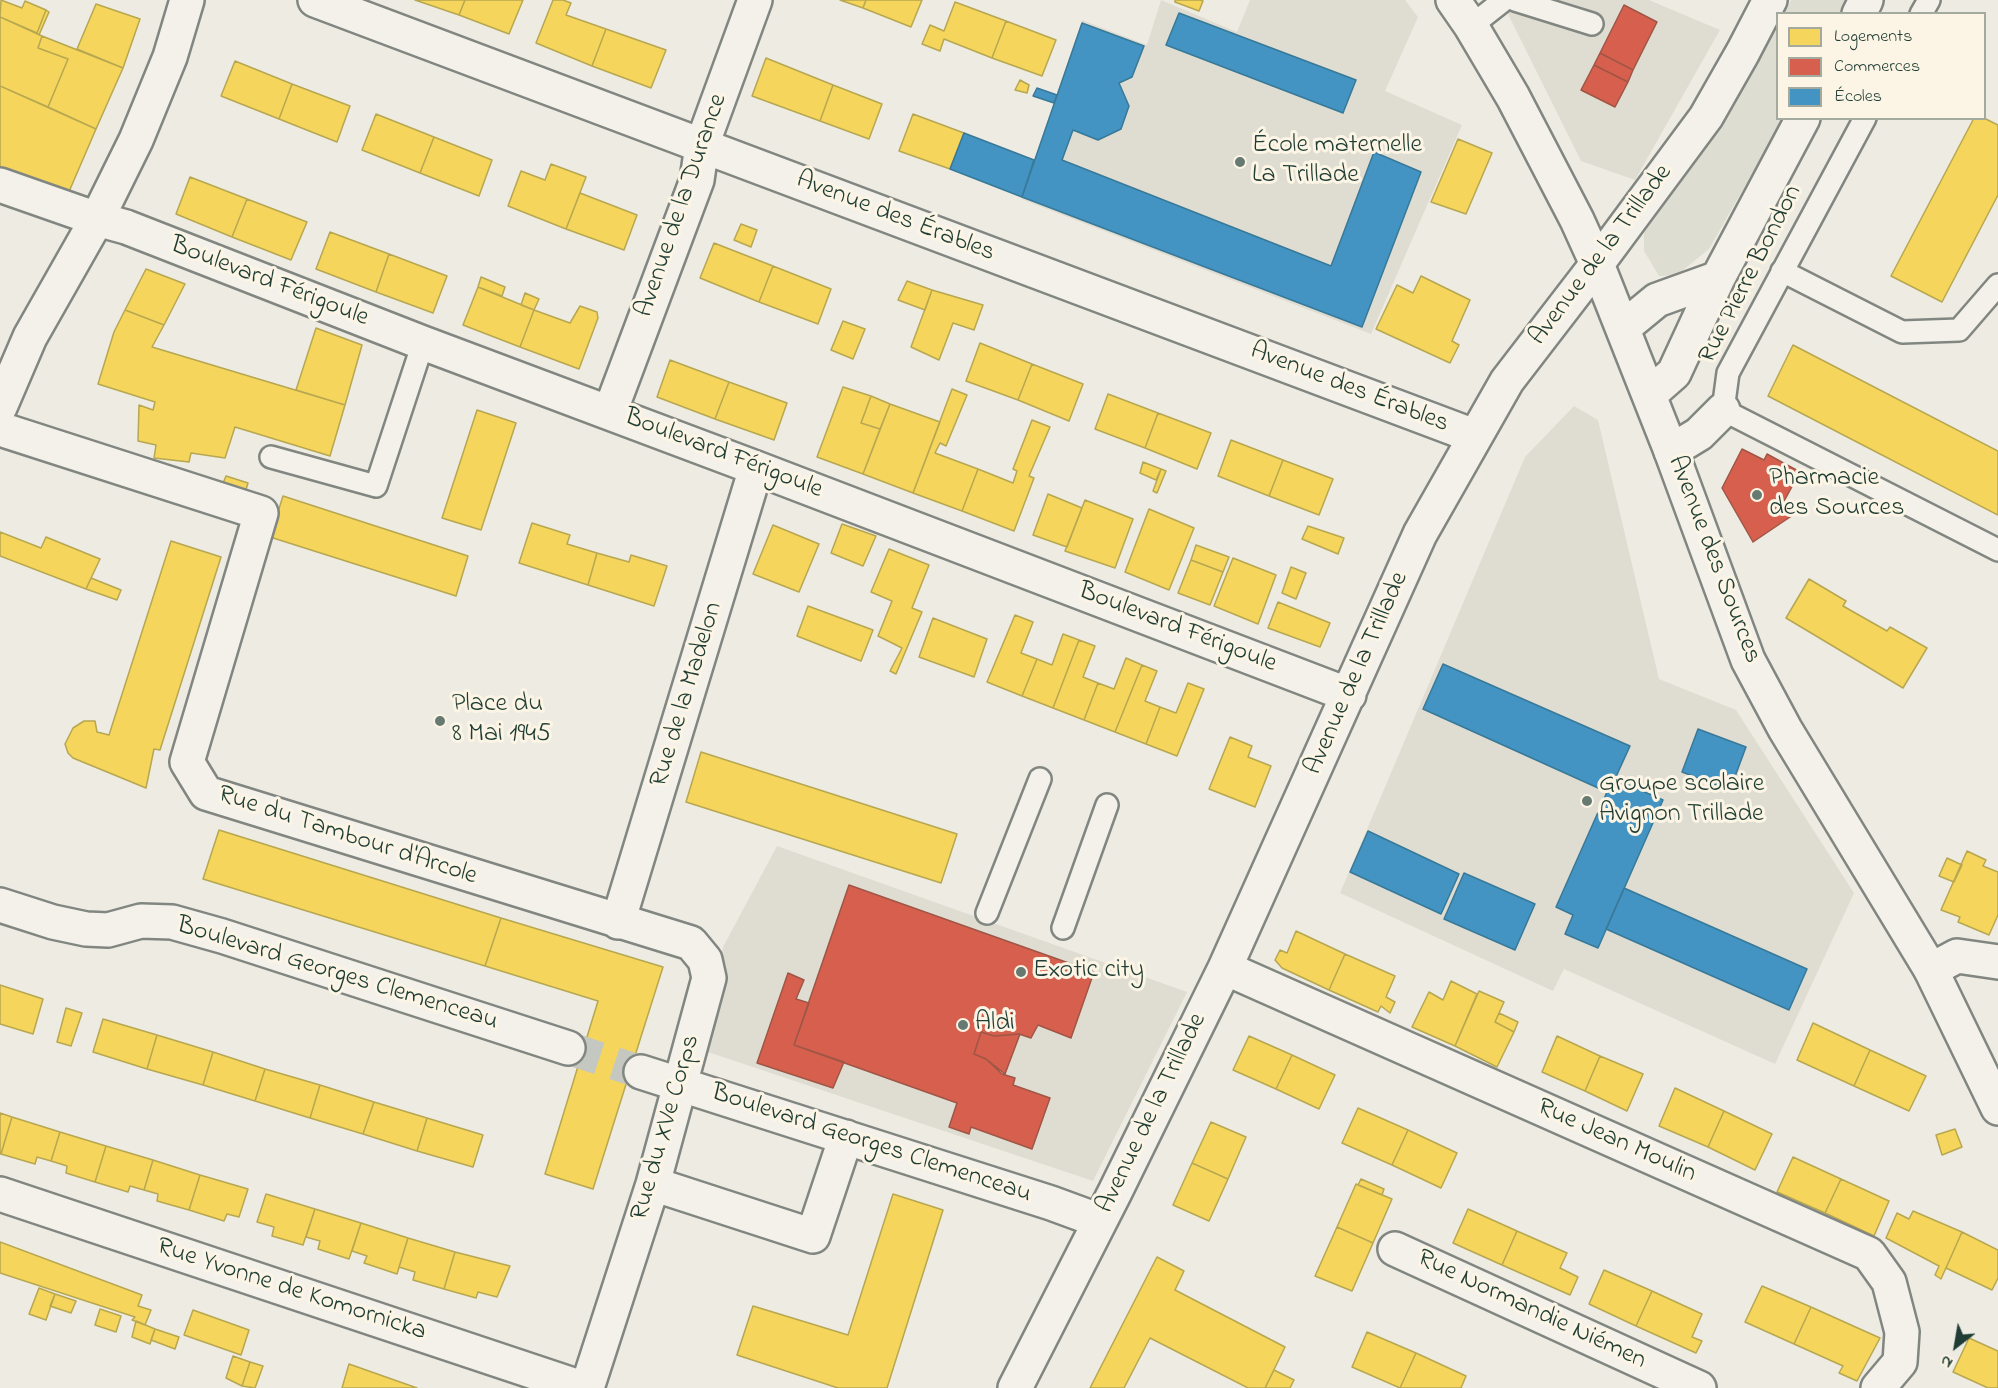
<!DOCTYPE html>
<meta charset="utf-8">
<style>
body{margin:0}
#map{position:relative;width:1998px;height:1388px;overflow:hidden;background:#eeebe3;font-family:"Indie Flower",sans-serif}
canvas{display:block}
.legend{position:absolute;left:1776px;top:12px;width:210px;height:108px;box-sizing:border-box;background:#fcf5e5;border:2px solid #a4ab9e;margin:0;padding:8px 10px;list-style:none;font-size:18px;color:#1f3d34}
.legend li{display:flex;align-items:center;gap:12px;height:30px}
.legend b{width:30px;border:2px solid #a4ab9e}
.north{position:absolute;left:1926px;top:1316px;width:60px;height:60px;-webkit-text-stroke:4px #fcf5e5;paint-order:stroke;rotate:211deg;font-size:16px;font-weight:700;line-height:24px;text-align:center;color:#1f3d34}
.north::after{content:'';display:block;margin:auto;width:21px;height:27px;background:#1f3d34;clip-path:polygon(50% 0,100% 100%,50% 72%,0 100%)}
</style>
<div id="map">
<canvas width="1998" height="1388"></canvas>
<ul class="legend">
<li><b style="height:16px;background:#f6d55c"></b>Logements</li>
<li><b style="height:16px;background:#d6604d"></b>Commerces</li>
<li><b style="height:16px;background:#4393c3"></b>Écoles</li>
</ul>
<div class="north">N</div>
</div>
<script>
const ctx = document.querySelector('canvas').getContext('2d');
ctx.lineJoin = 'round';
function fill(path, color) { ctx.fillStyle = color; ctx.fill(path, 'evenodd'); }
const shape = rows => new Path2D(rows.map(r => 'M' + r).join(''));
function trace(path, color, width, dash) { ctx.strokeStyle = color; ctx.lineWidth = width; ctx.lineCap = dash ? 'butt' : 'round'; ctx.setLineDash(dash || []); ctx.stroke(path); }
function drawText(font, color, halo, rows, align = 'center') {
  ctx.font = font + ' "Indie Flower",sans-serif'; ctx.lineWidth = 6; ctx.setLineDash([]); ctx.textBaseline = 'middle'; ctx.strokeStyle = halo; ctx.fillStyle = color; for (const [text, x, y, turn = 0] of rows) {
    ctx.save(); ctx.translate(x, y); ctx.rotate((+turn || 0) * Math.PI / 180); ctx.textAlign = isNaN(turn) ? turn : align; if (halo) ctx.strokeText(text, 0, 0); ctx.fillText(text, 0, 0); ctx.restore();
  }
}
fill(shape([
 [1161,0,1237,32,1250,0,1405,0,1418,17,1385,91,1462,125,1371,334,1021,199,1082,20,1147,45],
 [1501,0,1649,0,1720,30,1635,180,1581,161],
 [1574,406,1598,420,1659,679,1736,710,1854,893,1775,1064,1564,969,1553,991,1340,893,1525,457],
 [777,846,1187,992,1093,1181,708,1052,723,947]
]), '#dfddd2');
fill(shape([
 [1791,0,1851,0,1843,13,1784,14],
 [1777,25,1778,118,1783,119,1709,249,1677,275,1659,276,1644,251,1644,233,1730,113]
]), '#deddd1');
const homes = shape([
 [1,0,22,8,25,1,46,10,37,33,0,17,1,0],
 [415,0,465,0,459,15,415,0],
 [465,0,523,0,509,34,459,15,465,0],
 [553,0,563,0,571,3,566,15,606,29,592,66,536,43,553,0],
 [840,0,866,0,863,8,840,0],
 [866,0,922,0,911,27,863,8,866,0],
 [1175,0,1200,0,1203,1,1199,11,1175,2,1175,0],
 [955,2,1006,21,992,58,944,39,940,51,922,44,930,25,944,31,955,2],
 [96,4,140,19,123,68,77,49,96,4],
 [46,10,49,12,39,35,37,33,46,10],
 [0,17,42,36,38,48,68,59,48,107,0,86,0,17],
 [1006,21,1056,40,1042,76,992,58,1006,21],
 [606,29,666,50,651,88,592,66,606,29],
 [42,36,123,68,96,129,48,107,68,59,38,48,42,36],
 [766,58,833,85,820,121,752,96,766,58],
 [235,61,292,84,279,119,221,96,235,61],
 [1020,80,1029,85,1027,93,1015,90,1020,80],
 [292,84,350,106,337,142,279,119,292,84],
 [833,85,882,104,869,139,820,121,833,85],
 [0,86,96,129,68,194,0,170,0,86],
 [376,114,434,137,420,173,362,150,376,114],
 [913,114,964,133,950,169,899,151,913,114],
 [1974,118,1984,118,1998,125,1998,195,1942,302,1891,276,1974,118],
 [434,137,492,160,479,196,420,173,434,137],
 [1458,139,1492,153,1466,214,1431,202,1458,139],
 [551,164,586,177,566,229,508,206,521,171,545,180,551,164],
 [190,177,247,199,232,237,176,214,190,177],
 [580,193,637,215,624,250,566,229,580,193],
 [247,199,307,222,291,260,232,237,247,199],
 [741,224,757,230,751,247,734,240,741,224],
 [330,232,389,254,376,292,316,269,330,232],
 [714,243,773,266,759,302,700,278,714,243],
 [389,254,447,276,433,313,376,292,389,254],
 [773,266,831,289,818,324,759,302,773,266],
 [146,269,185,284,164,325,125,310,146,269],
 [1421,276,1470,300,1452,341,1459,345,1450,363,1376,329,1397,285,1413,293,1421,276],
 [481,277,505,287,502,296,478,287,481,277],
 [907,281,932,290,925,310,898,300,907,281],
 [478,287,534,310,520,347,463,325,478,287],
 [932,290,983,305,974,330,953,323,939,360,911,347,932,290],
 [525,293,539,299,534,310,521,305,525,293],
 [580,306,597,312,598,318,579,369,520,347,534,310,570,323,580,306],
 [125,310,164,325,152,347,345,405,330,456,235,427,225,458,191,453,189,462,154,458,156,445,138,441,139,405,153,410,155,402,98,384,114,332,125,310],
 [843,321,865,329,853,359,831,350,843,321],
 [316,328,362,345,345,405,296,390,316,328],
 [980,343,1032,364,1018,400,966,381,980,343],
 [1793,345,1998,451,1998,515,1768,396,1793,345],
 [670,360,729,382,715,419,657,397,670,360],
 [1032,364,1083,384,1069,421,1018,400,1032,364],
 [729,382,787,403,774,440,715,419,729,382],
 [843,387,871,396,861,423,880,429,863,474,817,457,843,387],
 [952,389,967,395,946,446,940,443,935,453,978,469,962,511,913,493,952,389],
 [1108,394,1158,413,1145,448,1095,429,1108,394],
 [871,396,890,404,880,429,861,423,871,396],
 [890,404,940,422,913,493,863,474,890,404],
 [477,410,516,423,481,530,442,518,477,410],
 [1158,413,1211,433,1197,469,1145,448,1158,413],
 [1032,420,1050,427,1029,476,1034,478,1014,531,962,511,978,469,1013,483,1017,471,1013,469,1032,420],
 [1231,440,1283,460,1269,496,1218,476,1231,440],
 [1283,460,1333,479,1319,515,1269,496,1283,460],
 [1143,462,1161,469,1156,480,1140,473,1143,462],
 [1161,469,1166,471,1157,493,1153,491,1161,469],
 [226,476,248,483,244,496,221,488,226,476],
 [1048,494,1082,508,1067,547,1033,535,1048,494],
 [283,496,468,556,456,596,270,537,283,496],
 [1085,500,1133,519,1115,568,1065,551,1085,500],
 [1149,509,1194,528,1169,590,1125,572,1149,509],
 [532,523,570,535,567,544,597,553,588,585,519,563,532,523],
 [842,524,876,536,863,566,831,553,842,524],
 [773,525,819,544,799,592,753,574,773,525],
 [1308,526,1344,538,1338,554,1302,539,1308,526],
 [0,532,41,548,46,537,100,559,86,589,0,556,0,532],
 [171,541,221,557,160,750,154,749,146,788,73,758,68,753,65,744,73,728,84,721,95,721,97,732,109,735,171,541],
 [1196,545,1229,557,1223,572,1191,560,1196,545],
 [889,549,929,565,912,608,922,612,896,674,890,671,902,648,878,636,892,601,871,592,889,549],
 [597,553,629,562,631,555,667,566,654,606,588,585,597,553],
 [1233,558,1276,575,1258,624,1214,606,1233,558],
 [1191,560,1223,572,1210,605,1178,593,1191,560],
 [1291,567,1306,573,1296,599,1282,593,1291,567],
 [91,578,121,590,117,600,86,589,91,578],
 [1809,579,1846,601,1843,606,1887,631,1890,627,1927,648,1903,688,1786,618,1809,579],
 [1278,602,1330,623,1320,647,1268,628,1278,602],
 [808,606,873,630,861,661,797,636,808,606],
 [1015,615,1033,622,1021,653,1037,659,1022,696,987,682,1015,615],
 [933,618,987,639,974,677,919,657,933,618],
 [1063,634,1079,640,1053,708,1022,696,1037,659,1052,665,1063,634],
 [1079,640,1095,646,1083,677,1098,683,1084,720,1053,708,1079,640],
 [1126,658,1142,665,1115,732,1084,720,1098,683,1114,689,1126,658],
 [1142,665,1157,671,1145,701,1160,707,1146,744,1115,732,1142,665],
 [1188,683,1204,689,1177,756,1146,744,1160,707,1176,713,1188,683],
 [1230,737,1252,746,1248,757,1271,766,1255,807,1209,789,1230,737],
 [701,752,957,834,941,883,686,802,701,752],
 [219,830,501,918,485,966,203,879,219,830],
 [1967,851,1986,860,1983,866,1998,872,1998,915,1989,935,1958,922,1960,917,1941,910,1967,851],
 [1947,858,1962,865,1954,882,1939,876,1947,858],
 [501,918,663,967,593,1189,545,1174,598,1001,485,966,501,918],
 [1296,931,1345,954,1329,990,1282,968,1275,960,1280,950,1287,953,1296,931],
 [1345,954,1395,976,1386,997,1395,1002,1390,1013,1381,1006,1378,1012,1329,990,1345,954],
 [1451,981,1477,994,1455,1046,1412,1027,1429,992,1443,1000,1451,981],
 [0,985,43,999,33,1034,0,1024,0,985],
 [1479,991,1504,1002,1495,1022,1514,1032,1497,1067,1455,1046,1479,991],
 [66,1008,82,1013,71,1046,57,1042,66,1008],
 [1499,1013,1518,1022,1514,1032,1495,1022,1499,1013],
 [103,1019,157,1035,147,1069,93,1052,103,1019],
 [1813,1023,1870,1050,1854,1086,1797,1060,1813,1023],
 [157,1035,213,1052,203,1085,147,1069,157,1035],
 [1249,1036,1292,1055,1276,1089,1233,1070,1249,1036],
 [1557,1036,1600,1056,1585,1091,1542,1072,1557,1036],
 [1870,1050,1926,1076,1909,1111,1854,1086,1870,1050],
 [213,1052,265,1069,255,1101,203,1085,213,1052],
 [1292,1055,1335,1075,1319,1109,1276,1089,1292,1055],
 [1600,1056,1643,1074,1627,1111,1585,1091,1600,1056],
 [265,1069,320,1085,310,1118,255,1101,265,1069],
 [320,1085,374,1102,363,1134,310,1118,320,1085],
 [1675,1088,1724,1111,1708,1147,1659,1126,1675,1088],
 [374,1102,427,1118,417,1151,363,1134,374,1102],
 [1358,1108,1408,1130,1392,1165,1342,1143,1358,1108],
 [1724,1111,1772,1134,1755,1170,1708,1147,1724,1111],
 [0,1113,12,1117,1,1154,0,1154,0,1113],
 [12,1117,60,1132,51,1161,37,1157,35,1164,1,1154,12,1117],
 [427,1118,483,1135,473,1167,417,1151,427,1118],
 [1211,1122,1246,1137,1228,1179,1192,1163,1211,1122],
 [1955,1129,1962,1147,1942,1155,1936,1135,1955,1129],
 [1408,1130,1457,1153,1441,1188,1392,1165,1408,1130],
 [60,1132,106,1146,95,1182,66,1173,67,1166,51,1161,60,1132],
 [106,1146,153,1160,144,1190,130,1186,128,1192,95,1182,106,1146],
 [1793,1157,1841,1179,1825,1213,1777,1192,1793,1157],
 [153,1160,200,1175,189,1210,157,1201,158,1194,144,1190,153,1160],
 [1192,1163,1228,1179,1209,1221,1173,1205,1192,1163],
 [200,1175,248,1189,239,1217,227,1214,224,1221,189,1210,200,1175],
 [1361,1179,1384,1189,1382,1195,1358,1185,1361,1179],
 [1841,1179,1889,1201,1874,1236,1825,1213,1841,1179],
 [1356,1184,1392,1199,1373,1243,1337,1227,1356,1184],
 [266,1194,315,1209,303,1245,272,1236,274,1227,257,1222,266,1194],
 [893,1194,943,1210,887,1388,838,1388,737,1355,753,1306,848,1335,893,1194],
 [315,1209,361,1223,349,1259,318,1249,320,1241,306,1237,315,1209],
 [1468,1209,1517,1231,1502,1265,1453,1243,1468,1209],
 [1913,1211,1962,1232,1941,1279,1935,1275,1939,1266,1886,1238,1897,1213,1909,1219,1913,1211],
 [361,1223,408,1238,397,1274,364,1263,367,1256,352,1251,361,1223],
 [1337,1227,1373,1243,1352,1291,1315,1276,1337,1227],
 [1517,1231,1567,1253,1560,1268,1578,1277,1570,1295,1502,1265,1517,1231],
 [1962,1232,1998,1250,1998,1278,1992,1290,1946,1268,1962,1232],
 [408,1238,455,1252,444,1289,413,1280,415,1272,399,1267,408,1238],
 [0,1242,142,1295,138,1306,151,1310,145,1325,132,1320,135,1317,0,1273,0,1242],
 [455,1252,510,1266,497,1297,478,1292,476,1298,444,1289,455,1252],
 [1157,1257,1184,1271,1175,1290,1285,1347,1265,1388,1248,1388,1150,1338,1124,1388,1090,1388,1157,1257],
 [1604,1270,1652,1291,1636,1326,1589,1304,1604,1270],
 [1762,1286,1811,1307,1794,1344,1745,1322,1762,1286],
 [39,1288,55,1294,46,1320,29,1314,39,1288],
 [1652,1291,1702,1314,1692,1337,1702,1341,1696,1353,1636,1326,1652,1291],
 [55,1294,76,1301,71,1313,50,1306,55,1294],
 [1811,1307,1880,1338,1857,1381,1839,1373,1843,1366,1794,1344,1811,1307],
 [100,1309,121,1316,116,1332,95,1325,100,1309],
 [193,1310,249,1330,241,1355,184,1335,193,1310],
 [136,1321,155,1329,150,1344,132,1337,136,1321],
 [155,1329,179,1337,175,1349,151,1340,155,1329],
 [1367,1332,1416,1353,1400,1388,1352,1367,1367,1332],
 [1969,1338,1998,1351,1998,1388,1988,1388,1953,1372,1969,1338],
 [1416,1353,1466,1376,1461,1388,1400,1388,1416,1353],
 [233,1356,250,1362,242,1386,226,1378,233,1356],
 [250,1362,263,1366,255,1388,242,1386,250,1362],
 [349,1364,417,1388,342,1388,349,1364],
 [1274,1370,1294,1380,1290,1388,1265,1388,1274,1370]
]);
fill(homes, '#f6d55c');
trace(homes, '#b6a750', 1.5);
const shops = shape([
 [1624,5,1657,22,1633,70,1600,53,1624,5],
 [1600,53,1633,70,1628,82,1594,65,1600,53],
 [1594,65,1628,82,1615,107,1581,90,1594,65],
 [1742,449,1764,460,1767,454,1800,472,1783,503,1799,511,1753,542,1722,488,1742,449],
 [849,885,1094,972,1071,1038,1038,1025,1031,1038,1019,1034,994,1036,981,1032,974,1054,986,1059,1002,1074,1015,1078,1013,1085,1050,1098,1032,1149,971,1127,969,1134,949,1127,957,1103,794,1045,849,885],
 [788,973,804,980,796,999,809,1003,794,1045,844,1062,833,1088,757,1063,788,973],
 [981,1032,994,1036,1020,1034,1005,1074,986,1059,974,1054,981,1032]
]);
fill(shops, '#d6604d');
trace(shops, '#9f5646', 1.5);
const schools = shape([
 [1179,13,1356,80,1343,113,1166,45,1179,13],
 [1082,23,1144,46,1132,77,1119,83,1129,106,1121,129,1098,140,1073,130,1062,160,1331,266,1374,152,1421,172,1362,327,1022,197,1082,23],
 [1037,88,1057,95,1054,103,1033,96,1037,88],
 [964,133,1034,160,1022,197,950,169,964,133],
 [1443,664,1630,746,1615,779,1607,792,1423,709,1443,664],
 [1698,729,1746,747,1730,790,1682,772,1698,729],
 [1615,779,1663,800,1598,948,1565,934,1573,915,1556,907,1607,792,1615,779],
 [1368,831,1459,874,1441,914,1350,872,1368,831],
 [1464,873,1535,904,1515,950,1444,919,1464,873],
 [1624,888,1807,969,1789,1010,1606,929,1624,888]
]);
fill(schools, '#4393c3');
trace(schools, '#387998', 1.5);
trace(shape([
 [568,1048,641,1072]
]), '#c5c8c0', 33, [33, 16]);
const service = shape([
 [1515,0,1592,24],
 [1921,14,1929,0],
 [1471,26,1504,0],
 [1865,118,1728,373,1723,410,1998,550],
 [1782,271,1902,332,1959,330,1998,285],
 [271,457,376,486,423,343],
 [987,913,1040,779],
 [1063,928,1107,805]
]);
const minor = shape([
 [315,0,1474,436],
 [0,185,97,219,126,227,423,343,756,468,1349,695],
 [0,407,30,337,97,219,136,140,170,57,187,0],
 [610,412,697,180,702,145,755,0],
 [0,429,261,513,187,762,206,793,691,943,705,960,709,978,653,1184,587,1388],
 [1671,451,1699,434,1723,410],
 [0,905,53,922,86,929,108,930,141,921,172,922,222,936,568,1048],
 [618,922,756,468],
 [1225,968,1869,1254,1889,1282,1902,1332,1900,1362,1878,1388],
 [1931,970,1957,956,1998,962],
 [641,1072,1051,1203,1100,1221],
 [653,1184,813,1236,846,1137],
 [0,1194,582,1388],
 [1395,1249,1699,1388],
 [1015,1388,1115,1192,1225,968,1420,534,1507,381,1597,264,1577,220,1513,97,1471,26,1453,0]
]);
const tertiary = shape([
 [1770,0,1743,52,1706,117,1597,264,1671,451,1748,660,1785,729,1931,970,1998,1108],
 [1859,14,1866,0],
 [1623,328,1657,300,1718,278],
 [1649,395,1674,373,1718,278,1803,118]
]);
trace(service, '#828681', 26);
trace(minor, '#828681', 38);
trace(tertiary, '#828681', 38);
trace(service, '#f4f1eb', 21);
trace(minor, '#f4f1eb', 33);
trace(tertiary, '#f4f1eb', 33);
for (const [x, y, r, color] of [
 [1240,162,6,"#677a71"],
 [1757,495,6,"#677a71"],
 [440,721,6,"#677a71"],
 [1587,801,6,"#677a71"],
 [1021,972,6,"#677a71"],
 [963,1025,6,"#677a71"]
]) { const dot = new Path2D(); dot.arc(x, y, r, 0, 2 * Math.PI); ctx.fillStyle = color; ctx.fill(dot); trace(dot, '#fcf5e5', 2); }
drawText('26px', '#1f3d34', '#fcf5e5', [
 ["École maternelle",1252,147],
 ["La Trillade",1252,177],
 ["Pharmacie",1769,480],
 ["des Sources",1769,510],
 ["Place du",452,706],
 ["8 Mai 1945",452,736],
 ["Groupe scolaire",1599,786],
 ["Avignon Trillade",1599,816],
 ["Exotic city",1033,972],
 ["Aldi",975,1025]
], 'left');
drawText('26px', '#1f3d34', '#fcf5e5', [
 ["Avenue de la Durance",683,206,-71],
 ["Avenue des Érables",895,218,21],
 ["Avenue de la Trillade",1602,256,-53],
 ["Rue Pierre Bondon",1752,275,-63],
 ["Boulevard Férigoule",269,283,21],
 ["Avenue des Érables",1349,389,21],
 ["Boulevard Férigoule",723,455,21],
 ["Avenue des Sources",1713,560,69],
 ["Boulevard Férigoule",1177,629,21],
 ["Avenue de la Trillade",1358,674,-66],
 ["Rue de la Madelon",688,695,-73],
 ["Rue du Tambour d'Arcole",347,837,18],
 ["Boulevard Georges Clemenceau",337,975,17],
 ["Avenue de la Trillade",1153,1114,-64],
 ["Rue du XVe Corps",667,1128,-74],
 ["Rue Jean Moulin",1616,1142,24],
 ["Boulevard Georges Clemenceau",871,1145,18],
 ["Rue Yvonne de Komornicka",291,1291,18],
 ["Rue Normandie Niémen",1531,1311,25]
]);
</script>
